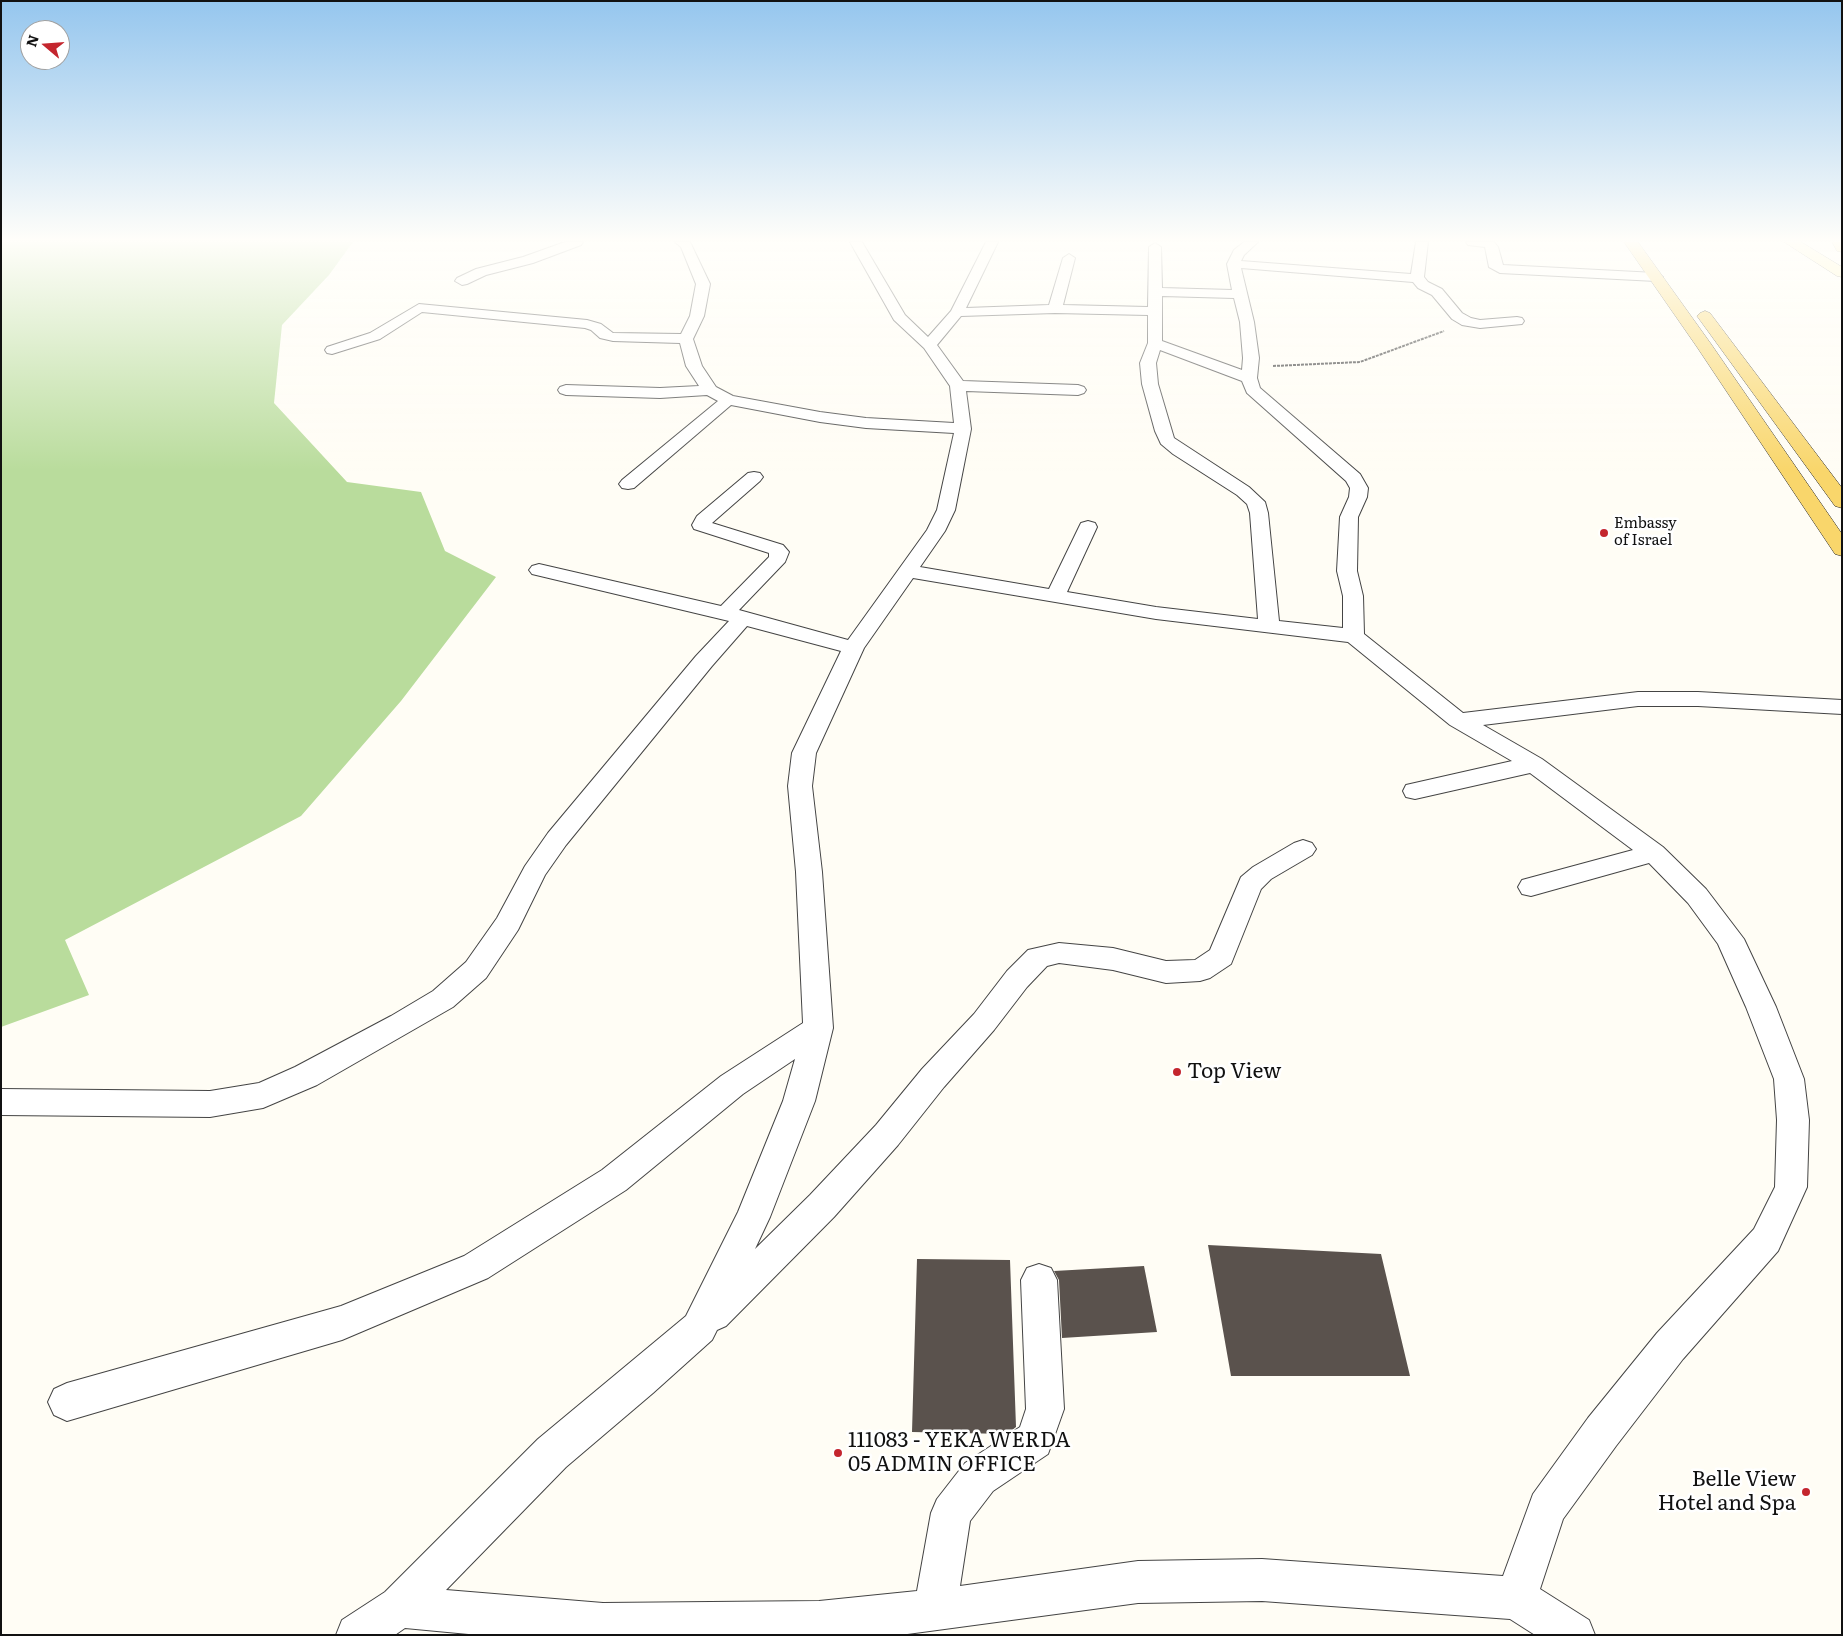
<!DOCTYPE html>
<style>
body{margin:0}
#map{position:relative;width:1843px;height:1636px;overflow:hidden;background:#fffdf5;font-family:Literata,serif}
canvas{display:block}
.frame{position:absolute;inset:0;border:2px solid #111;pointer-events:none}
.north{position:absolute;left:20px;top:20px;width:50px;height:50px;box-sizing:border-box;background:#fff;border:1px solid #a0a0a0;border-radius:50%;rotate:288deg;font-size:14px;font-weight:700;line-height:20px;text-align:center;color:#111}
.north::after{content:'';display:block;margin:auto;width:18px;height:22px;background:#c4262e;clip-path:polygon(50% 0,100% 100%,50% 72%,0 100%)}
</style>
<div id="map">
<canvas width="1843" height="1636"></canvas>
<div class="frame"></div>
<div class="north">N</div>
</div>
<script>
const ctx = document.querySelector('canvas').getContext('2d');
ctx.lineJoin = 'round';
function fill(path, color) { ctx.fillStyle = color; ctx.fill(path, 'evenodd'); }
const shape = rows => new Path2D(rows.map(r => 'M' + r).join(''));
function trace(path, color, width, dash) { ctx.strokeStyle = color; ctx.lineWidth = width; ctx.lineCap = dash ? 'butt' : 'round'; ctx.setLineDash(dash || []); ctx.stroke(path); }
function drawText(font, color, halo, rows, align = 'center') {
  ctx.font = font + ' Literata,serif'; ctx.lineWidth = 5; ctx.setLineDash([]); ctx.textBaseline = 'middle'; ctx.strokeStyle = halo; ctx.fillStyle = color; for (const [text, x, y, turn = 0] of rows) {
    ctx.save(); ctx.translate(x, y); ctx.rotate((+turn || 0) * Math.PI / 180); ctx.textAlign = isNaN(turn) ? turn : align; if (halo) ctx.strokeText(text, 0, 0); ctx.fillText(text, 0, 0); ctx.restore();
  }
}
fill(shape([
 [1,242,353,242,329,275,282,325,274,403,347,482,421,492,445,551,496,577,401,701,301,816,65,940,89,995,1,1027]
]), '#b9dc9c');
fill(shape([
 [1208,1245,1381,1254,1410,1376,1231,1376],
 [917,1259,1010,1260,1016,1427,1007,1434,912,1432],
 [1144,1266,1157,1332,1062,1338,1059,1280,1054,1271]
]), '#5a524d');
const minor = shape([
 [565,242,583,242,581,245,533,263,486,275,467,284,462,285,455,281,457,278,476,269,523,257,565,242],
 [675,242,690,242,710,284,704,316,693,339,702,366,716,387,733,396,820,412,866,418,954,423,950,386,924,348,894,320,850,242,862,242,905,315,928,337,951,311,986,242,998,242,966,308,1049,305,1063,258,1069,254,1075,258,1063,305,1148,307,1149,247,1155,243,1161,247,1162,288,1232,290,1227,264,1234,250,1244,242,1258,242,1244,255,1241,261,1411,274,1416,242,1428,242,1424,277,1428,282,1442,289,1462,313,1471,318,1480,320,1517,317,1522,318,1524,321,1522,324,1480,328,1462,325,1452,319,1432,295,1418,288,1413,282,1241,268,1254,322,1259,358,1257,378,1260,388,1360,474,1368,488,1367,497,1358,517,1357,571,1363,596,1364,634,1463,713,1638,692,1698,692,1842,700,1842,714,1698,706,1638,706,1483,725,1542,759,1663,847,1706,889,1744,939,1776,1007,1804,1079,1809,1120,1807,1187,1778,1251,1683,1359,1616,1446,1563,1519,1540,1589,1589,1620,1595,1635,1535,1635,1510,1619,1262,1601,1138,1603,900,1635,479,1635,405,1628,395,1635,336,1635,342,1620,385,1592,538,1439,686,1316,738,1212,783,1101,795,1059,743,1094,626,1190,488,1278,342,1340,67,1421,54,1415,48,1402,54,1389,67,1383,341,1306,464,1256,602,1170,721,1076,803,1023,796,872,788,786,792,753,841,651,747,626,712,666,566,845,545,875,518,930,486,978,453,1007,317,1085,263,1108,210,1117,1,1115,1,1089,210,1091,259,1083,295,1067,391,1016,433,991,466,962,497,918,525,866,548,833,696,656,729,621,532,574,529,570,532,566,539,564,721,606,769,557,769,553,694,529,692,525,697,516,748,473,754,472,760,473,763,477,760,481,712,523,783,545,789,552,785,562,739,610,848,640,927,530,937,510,954,433,866,428,820,422,731,405,634,488,628,489,622,488,619,484,622,480,718,401,707,395,660,398,566,395,560,393,558,390,560,387,566,385,660,388,699,386,686,366,680,343,613,341,600,338,591,330,585,328,422,312,380,339,332,354,327,353,325,350,327,347,370,333,419,304,587,320,601,324,613,333,681,334,690,316,696,284,681,247,675,242],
 [1162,296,1234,298,1240,322,1243,358,1242,370,1162,341,1162,296],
 [1055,313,1148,315,1148,343,1140,363,1142,384,1155,431,1161,444,1173,454,1237,495,1247,504,1250,513,1258,619,1156,607,1067,592,1097,527,1095,523,1088,521,1081,523,1079,527,1049,589,920,567,945,531,955,510,971,429,966,391,1078,395,1084,393,1086,390,1084,387,1078,385,963,381,937,345,961,316,1055,313],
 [1160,350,1242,381,1247,393,1346,481,1350,488,1349,497,1340,517,1337,571,1343,596,1343,628,1279,621,1268,513,1265,502,1249,487,1174,438,1158,384,1156,363,1160,350],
 [913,578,1156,619,1348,642,1450,725,1512,761,1406,785,1403,791,1406,797,1415,799,1530,773,1633,850,1522,880,1518,887,1522,894,1531,896,1649,863,1688,903,1718,944,1746,1007,1774,1079,1777,1120,1775,1187,1754,1229,1657,1333,1588,1418,1533,1494,1503,1576,1262,1559,1138,1561,960,1586,970,1521,993,1491,1048,1454,1064,1409,1057,1280,1051,1268,1039,1264,1027,1268,1021,1280,1026,1409,1020,1427,965,1463,937,1499,931,1513,917,1591,819,1601,603,1603,446,1590,566,1467,653,1393,712,1340,717,1330,726,1326,834,1217,898,1145,944,1087,994,1030,1027,987,1047,966,1059,963,1113,970,1166,983,1200,981,1210,978,1231,964,1261,889,1271,879,1312,855,1316,849,1312,843,1303,840,1294,843,1253,867,1241,877,1210,950,1195,960,1166,961,1113,948,1059,943,1028,950,1007,971,974,1014,922,1069,876,1125,810,1195,755,1249,770,1217,815,1101,833,1028,822,872,812,786,816,753,864,648,913,578],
 [1466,242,1494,242,1498,247,1503,265,1656,273,1663,277,1656,281,1500,273,1489,267,1485,247,1468,245,1466,242]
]);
const secondary = shape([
 [1784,242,1801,242,1842,267,1842,277,1837,276,1784,242]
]);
const primary = shape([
 [1624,242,1638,242,1711,344,1842,534,1842,556,1835,554,1697,347,1624,242],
 [1832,242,1842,242,1842,252,1837,251,1832,242],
 [1705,311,1710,313,1842,488,1842,508,1835,506,1697,316,1700,313,1705,311]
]);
trace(minor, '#444', 2);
trace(secondary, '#333', 1);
trace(primary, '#222', 1);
trace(shape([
 [1273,366,1360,362,1444,331]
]), '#333', 2, [3, 1]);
fill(minor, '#fff');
fill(secondary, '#fff6b0');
fill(primary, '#f9d66b');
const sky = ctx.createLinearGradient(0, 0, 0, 471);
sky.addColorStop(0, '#95c6ee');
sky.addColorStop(0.51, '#fffefa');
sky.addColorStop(1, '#fffefa00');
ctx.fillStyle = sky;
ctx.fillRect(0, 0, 1843, 471);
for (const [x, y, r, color] of [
 [1604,533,5,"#c4262e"],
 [1177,1072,5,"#c4262e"],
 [838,1453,5,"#c4262e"],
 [1806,1492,5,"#c4262e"]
]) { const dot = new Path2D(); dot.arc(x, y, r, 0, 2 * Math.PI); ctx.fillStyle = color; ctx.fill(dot); trace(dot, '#fff', 2); }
drawText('15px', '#111', '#fff', [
 ["Embassy",1614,524],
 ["of Israel",1614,541]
], 'left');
drawText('21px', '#111', '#fff', [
 ["Top View",1187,1072],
 ["111083 - YEKA WERDA",848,1441],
 ["05 ADMIN OFFICE",848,1465],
 ["Belle View",1796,1480,"right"],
 ["Hotel and Spa",1796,1504,"right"]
], 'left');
</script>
